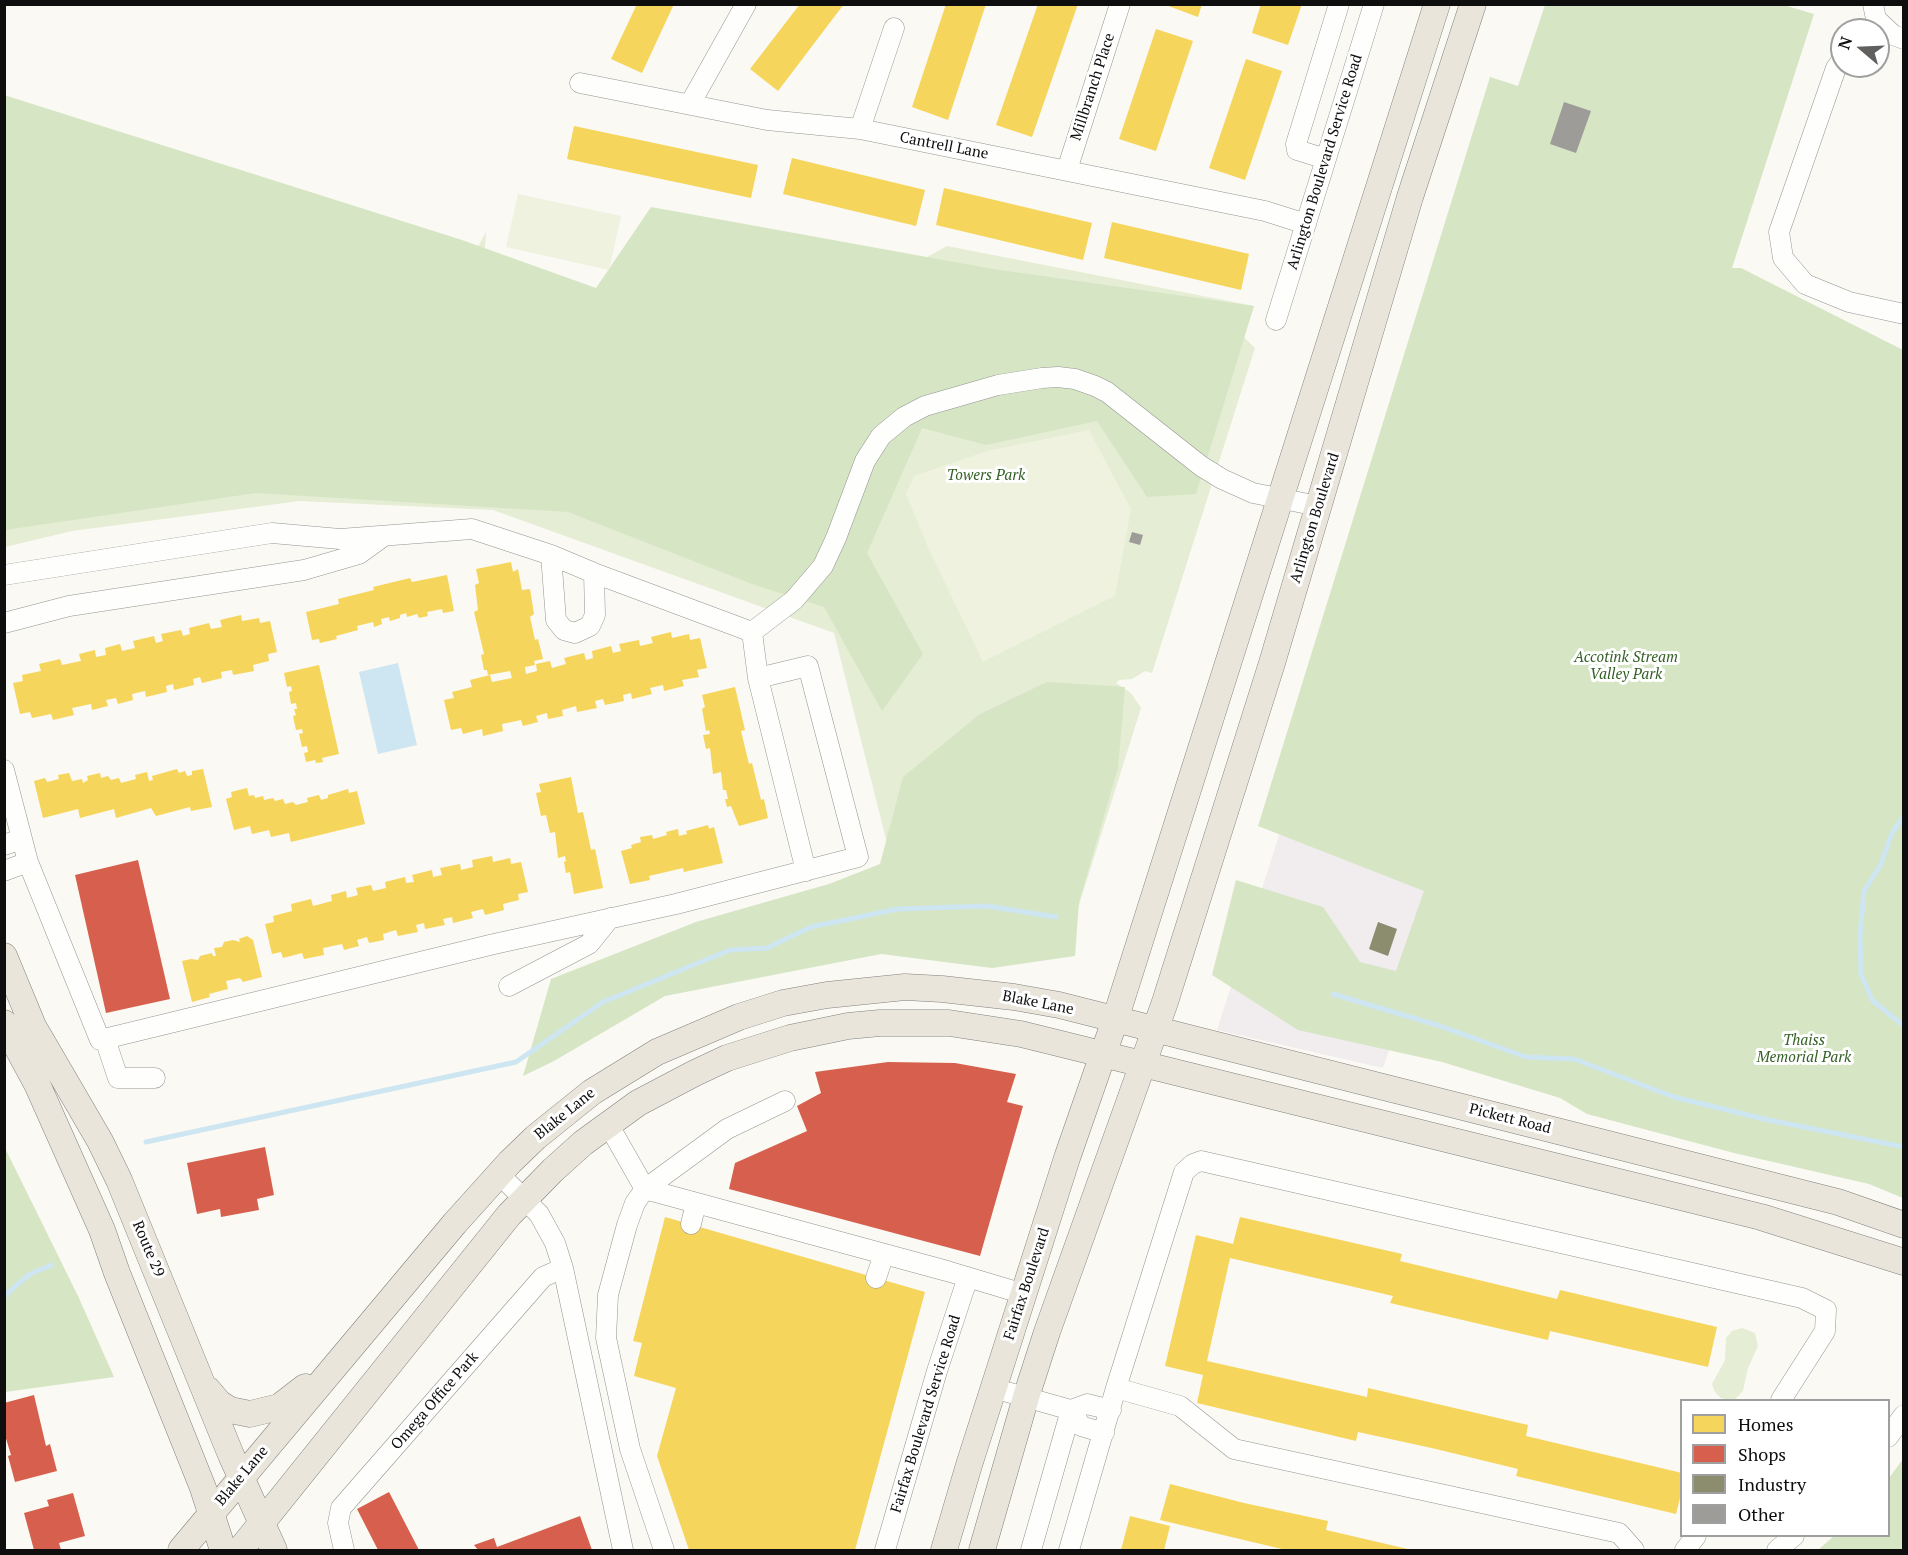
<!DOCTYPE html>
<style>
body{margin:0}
#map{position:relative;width:1908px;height:1555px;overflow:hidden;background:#faf9f3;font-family:"PT Serif",serif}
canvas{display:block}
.frame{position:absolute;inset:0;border:6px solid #0e0e0e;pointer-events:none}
.legend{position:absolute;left:1680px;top:1399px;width:210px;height:138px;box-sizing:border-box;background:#fff;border:2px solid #9f9f9f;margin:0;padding:8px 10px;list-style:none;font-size:18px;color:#0e0e0e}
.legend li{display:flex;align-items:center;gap:12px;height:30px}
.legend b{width:30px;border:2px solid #9f9f9f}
.north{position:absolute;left:1830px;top:18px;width:60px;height:60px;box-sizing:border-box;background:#fff;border:2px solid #9f9f9f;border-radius:50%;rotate:289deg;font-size:16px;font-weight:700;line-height:24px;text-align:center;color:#0e0e0e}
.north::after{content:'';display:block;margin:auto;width:21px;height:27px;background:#61605e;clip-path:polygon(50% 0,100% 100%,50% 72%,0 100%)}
</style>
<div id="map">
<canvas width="1908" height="1555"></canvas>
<div class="frame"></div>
<ul class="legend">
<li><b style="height:16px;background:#f6d55c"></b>Homes</li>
<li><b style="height:16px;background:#d6604d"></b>Shops</li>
<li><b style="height:16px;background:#8c8c6e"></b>Industry</li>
<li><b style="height:16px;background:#9e9c98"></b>Other</li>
</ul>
<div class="north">N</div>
</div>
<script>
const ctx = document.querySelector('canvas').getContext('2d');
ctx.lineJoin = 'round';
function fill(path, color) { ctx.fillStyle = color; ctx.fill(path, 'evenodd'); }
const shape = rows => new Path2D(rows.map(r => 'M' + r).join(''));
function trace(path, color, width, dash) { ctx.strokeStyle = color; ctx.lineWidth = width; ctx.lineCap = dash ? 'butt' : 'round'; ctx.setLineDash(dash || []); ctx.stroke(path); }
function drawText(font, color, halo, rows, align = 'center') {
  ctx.font = font + ' "PT Serif",serif'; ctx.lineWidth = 6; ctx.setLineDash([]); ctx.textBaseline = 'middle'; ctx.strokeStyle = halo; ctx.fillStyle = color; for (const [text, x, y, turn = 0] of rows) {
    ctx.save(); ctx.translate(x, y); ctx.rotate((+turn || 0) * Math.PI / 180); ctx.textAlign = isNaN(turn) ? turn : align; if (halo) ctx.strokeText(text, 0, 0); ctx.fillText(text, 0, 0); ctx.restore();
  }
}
fill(shape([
 [1282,826,1446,879,1383,1068,1217,1030]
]), '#f1edef');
fill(shape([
 [486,232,482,300,879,284,947,246,1254,306,1244,337,1255,348,1152,673,1145,671,1132,679,1119,680,1116,683,1131,693,1141,708,1067,943,915,954,834,633,493,510,300,501,72,531,5,547,4,341,447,305],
 [1742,1328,1755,1333,1758,1346,1748,1368,1743,1391,1734,1400,1729,1400,1721,1398,1715,1392,1712,1384,1725,1360,1726,1338,1732,1331]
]), '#e5edd5');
fill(shape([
 [1780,4,1814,14,1732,268,1741,268,1903,350,1903,1198,1869,1184,1734,1153,1587,1114,1560,1098,1442,1062,1298,1030,1212,975,1236,880,1323,907,1360,962,1396,971,1424,891,1258,826,1490,77,1518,86,1545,5],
 [4,95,462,240,596,288,651,207,993,269,1254,306,1196,494,1147,497,1097,421,986,445,922,428,867,553,923,654,882,711,824,607,752,584,568,512,256,493,5,530],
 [1047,682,1125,687,1118,768,1079,902,1075,956,992,968,881,954,665,996,554,1061,523,1076,551,979,696,922,829,884,880,864,903,777,980,714],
 [5,1148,78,1296,114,1377,5,1392],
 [1903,1459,1903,1550,1818,1550,1834,1536,1888,1536,1889,1478]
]), '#d6e5c4');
fill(shape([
 [518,194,621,216,609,270,506,247],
 [1089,430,1131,509,1115,596,983,662,929,550,906,494,914,476,987,451]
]), '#eef2df');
fill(shape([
 [398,663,417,745,378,754,359,672]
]), '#cde6f1');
fill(shape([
 [637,4,674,4,642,73,611,59],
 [800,4,844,4,778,91,750,69],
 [946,4,986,4,948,120,912,107],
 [1038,4,1078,4,1032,137,996,125],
 [1163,4,1202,4,1198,17],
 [1261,4,1302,4,1288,45,1252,33],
 [1156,29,1193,41,1156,151,1119,139],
 [1246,59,1282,71,1245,180,1209,168],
 [574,126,758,165,751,198,567,159],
 [792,158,925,190,916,226,783,194],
 [944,188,1092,223,1083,260,936,225],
 [1112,222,1249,254,1241,290,1104,258],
 [511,562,513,572,518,569,522,590,530,589,534,614,530,617,535,640,538,639,543,659,534,661,535,665,525,667,526,674,537,671,536,664,550,661,552,668,566,664,564,658,584,653,586,660,593,658,592,651,611,646,613,653,621,651,619,644,639,640,640,646,653,643,651,637,671,632,672,638,689,634,690,640,700,638,707,668,697,670,699,677,682,680,684,686,664,691,663,685,650,688,652,694,632,699,631,693,623,695,624,701,605,705,603,699,595,701,597,708,577,712,576,706,562,710,563,716,548,719,547,713,536,716,538,722,523,726,521,720,502,724,503,731,483,736,482,729,463,734,461,728,451,730,444,700,454,698,452,692,472,687,470,680,490,675,492,682,512,678,510,671,488,675,487,670,484,670,481,655,484,654,474,612,478,610,475,585,479,583,476,569],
 [447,575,454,611,443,613,442,609,427,612,428,616,419,618,417,614,407,617,406,613,400,615,400,618,390,621,389,617,381,619,382,624,374,627,373,622,357,626,358,630,336,636,337,639,320,643,319,639,312,640,306,612,339,604,338,599,374,590,373,587,410,578,412,582],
 [241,615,242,621,259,618,260,623,270,621,277,652,268,654,269,661,253,665,254,671,233,675,232,670,221,672,222,678,202,683,200,677,193,679,194,685,174,690,173,684,166,686,167,692,146,697,145,691,132,694,133,700,118,704,116,698,106,700,108,706,92,710,91,704,72,708,74,715,53,720,51,714,32,718,30,712,20,714,13,683,23,681,22,675,41,671,39,664,60,659,62,665,81,661,79,654,95,650,96,657,106,655,105,648,120,644,122,651,135,648,133,641,154,636,156,643,163,641,161,634,181,630,183,636,190,634,189,628,209,623,211,629,222,627,220,620],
 [319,665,339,754,322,758,323,762,316,763,315,760,306,762,304,753,308,752,307,746,302,747,299,734,303,733,302,729,296,730,293,716,296,715,294,709,297,709,296,703,291,704,289,692,292,691,291,686,287,687,284,673],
 [735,687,745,730,741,731,749,764,752,763,761,800,764,799,768,818,739,826,731,806,727,807,725,799,728,799,726,790,723,790,721,772,713,774,710,748,706,749,703,735,710,734,709,730,706,731,702,709,705,707,702,695],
 [177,769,179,773,185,771,187,776,192,775,192,771,203,769,212,807,191,811,190,807,156,816,151,808,116,818,114,809,80,818,78,809,43,818,34,781,45,778,47,782,59,779,58,775,69,773,72,781,82,779,83,783,88,780,87,776,100,773,101,778,108,776,111,780,119,778,121,783,136,779,135,775,147,772,149,781,153,780,152,776],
 [571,777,578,813,583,812,591,850,595,849,603,888,574,894,570,872,566,873,564,862,566,861,565,856,558,858,555,832,550,833,546,815,541,816,536,793,541,792,539,784],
 [247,788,249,796,254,795,255,798,263,796,264,800,273,798,275,801,283,799,285,804,293,802,296,805,308,802,307,798,319,795,321,800,328,798,328,795,348,789,349,793,357,791,365,824,291,842,289,833,271,837,269,830,252,834,250,826,234,830,226,799,232,797,231,792],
 [708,825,709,829,714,827,723,863,684,872,683,868,649,876,650,880,630,884,621,851,632,848,631,845,641,842,640,837,652,835,653,839,667,835,666,832,678,829,679,836,687,834,686,831],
 [492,856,493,862,510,858,511,864,521,862,528,892,518,894,519,900,503,904,504,910,485,915,483,909,471,912,473,918,453,923,452,917,443,919,445,925,425,929,424,923,416,925,418,932,398,936,396,930,383,934,384,940,369,943,367,937,357,940,359,946,344,950,342,944,323,948,324,955,304,959,302,953,283,958,281,952,272,954,265,924,274,922,273,916,292,911,291,904,311,899,313,906,332,901,331,895,346,891,347,898,358,895,356,888,371,885,373,891,386,888,385,882,405,877,406,883,414,882,412,875,432,870,433,877,442,875,440,868,460,864,461,870,473,867,472,860],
 [247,936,253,940,262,977,243,982,240,978,226,981,228,989,209,994,210,997,192,1002,182,961,191,959,198,960,200,956,212,953,213,956,216,956,214,948,222,947,224,942,233,940,240,942,239,939],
 [665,1217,925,1292,855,1550,689,1550,657,1456,676,1388,634,1376,642,1343,633,1341],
 [1240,1217,1402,1254,1400,1261,1557,1299,1560,1290,1717,1327,1708,1367,1550,1331,1548,1340,1390,1303,1393,1296,1230,1258,1207,1361,1367,1397,1368,1388,1528,1425,1526,1436,1682,1473,1682,1490,1676,1514,1516,1476,1518,1469,1436,1449,1358,1432,1356,1441,1197,1403,1203,1375,1165,1366,1196,1235,1233,1244],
 [1170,1484,1244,1503,1328,1521,1326,1530,1412,1550,1286,1550,1160,1520],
 [1130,1516,1170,1526,1164,1550,1121,1550]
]), '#f6d55c');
fill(shape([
 [138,860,170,999,106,1013,75,875],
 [888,1062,955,1063,1016,1074,1007,1102,1023,1106,980,1256,729,1189,735,1163,807,1131,797,1106,821,1093,815,1072],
 [265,1147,274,1195,257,1199,259,1210,221,1217,220,1209,197,1214,187,1163],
 [34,1395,46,1446,50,1444,57,1471,15,1482,8,1456,11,1455,4,1432,4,1403],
 [389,1492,419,1550,378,1550,357,1509],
 [73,1493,85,1536,59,1543,61,1550,34,1550,24,1513,49,1506,47,1500],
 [580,1516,592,1550,478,1550,474,1545,494,1538,497,1547]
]), '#d6604d');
fill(shape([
 [1378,922,1397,929,1388,956,1369,949]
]), '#8c8c6e');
trace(shape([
 [1904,816,1892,833,1880,866,1864,891,1860,936,1861,974,1872,1000,1904,1026],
 [1333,994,1440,1026,1526,1057,1574,1059,1674,1097,1764,1119,1904,1147],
 [146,1142,516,1062,603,1002,730,950,767,948,811,927,898,909,987,906,1056,917],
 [4,1296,30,1274,52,1265]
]), '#cde6f1', 5);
fill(shape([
 [1564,102,1591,111,1576,153,1550,144],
 [1132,532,1143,535,1140,545,1129,542]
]), '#9e9c98');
const minor = shape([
 [1873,4,1876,19,1893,35,1904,39],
 [1842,60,1836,68,1779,232,1783,258,1805,284,1849,302,1904,314],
 [580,83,767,120,860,129,1265,211,1306,224],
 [690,104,746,4],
 [860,129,894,28],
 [1326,159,1297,150,1296,144,1339,4],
 [1067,170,1120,4],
 [1276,320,1374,4],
 [551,555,556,620,564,630,575,633,590,626,595,615,594,573],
 [4,575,272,533,340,539,472,529,551,555,594,573,752,632,758,678,806,871],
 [4,623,69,606,304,570,359,554,384,536],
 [752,632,794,600,823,566,836,538,865,461,881,436,904,417,925,406,998,385,1042,378,1058,377,1075,379,1095,386,1107,392,1201,466,1222,479,1253,493,1318,506],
 [4,770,28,862,100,1040,494,944,676,904,858,857,808,666,758,678],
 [4,845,21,839],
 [4,871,28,862],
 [509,986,589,944,610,918],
 [105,1039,118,1078,155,1078],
 [608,1124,645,1189,947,1271,1024,1294],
 [499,1174,539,1214,555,1243,563,1268,623,1550],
 [691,1224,696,1203],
 [876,1278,884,1254],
 [993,1388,1071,1410,1087,1404,1111,1410],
 [1116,1388,1180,1406,1234,1449,1619,1533,1634,1550],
 [1071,1410,1081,1426,1104,1433],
 [1888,1437,1904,1415],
 [344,1550,338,1523,341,1508,543,1277,563,1268],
 [664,1550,630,1449,606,1338,608,1295,627,1225,635,1203,645,1189,727,1129,785,1101],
 [885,1550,937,1371,968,1277],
 [1031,1550,1071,1410],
 [1069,1550,1116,1388,1184,1172,1193,1164,1201,1161,1802,1298,1826,1310,1825,1331,1781,1400],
 [1685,1550,1696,1536],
 [1777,1550,1794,1536]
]);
const major = shape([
 [4,956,33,1026,100,1141,119,1180,231,1455,274,1550],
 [4,1023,37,1084,102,1230,117,1273,203,1488,223,1550],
 [208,1390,219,1403,230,1410,250,1414,279,1407,305,1387],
 [181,1550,455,1223,510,1162,536,1137,592,1092,657,1052,739,1017,783,1003,827,995,905,987,942,989,1014,997,1059,1005,1838,1202,1904,1225],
 [240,1550,509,1215,553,1170,583,1143,638,1103,695,1073,727,1058,790,1038,848,1026,880,1023,949,1023,1021,1034,1761,1217,1904,1262],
 [944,1550,969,1465,1067,1158,1115,1020,1437,4],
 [982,1550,1026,1397,1047,1332,1165,1002,1272,663,1410,197,1473,4]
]);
trace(minor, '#949491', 21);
trace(major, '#82817e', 27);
trace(minor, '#fefefd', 20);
trace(major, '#eae5db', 26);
drawText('15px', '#0e0e0e', '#fff', [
 ["Millbranch Place",1093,87,-72],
 ["Cantrell Lane",944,146,11],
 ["Arlington Boulevard Service Road",1325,162,-73],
 ["Arlington Boulevard",1315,518,-73],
 ["Blake Lane",1038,1003,11],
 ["Blake Lane",565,1114,-39],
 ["Pickett Road",1510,1119,14],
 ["Route 29",148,1249,67],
 ["Fairfax Boulevard",1027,1284,-72],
 ["Omega Office Park",435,1401,-49],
 ["Fairfax Boulevard Service Road",926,1414,-73],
 ["Blake Lane",242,1476,-50]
]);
drawText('italic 15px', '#345f25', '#fff', [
 ["Towers Park",986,476],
 ["Accotink Stream",1626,658],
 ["Valley Park",1626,675],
 ["Thaiss",1804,1041],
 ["Memorial Park",1804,1058]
]);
</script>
